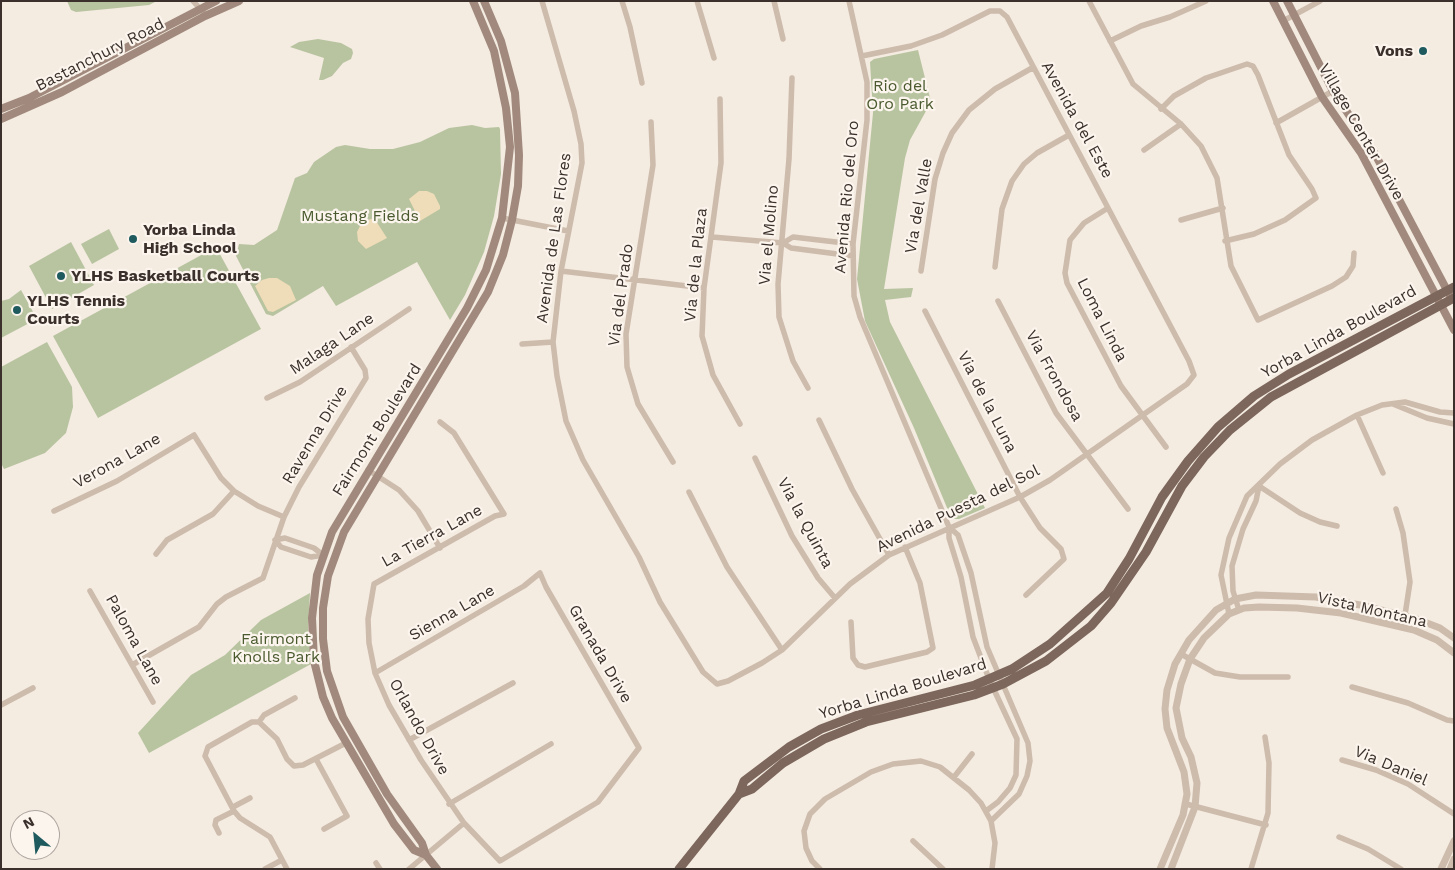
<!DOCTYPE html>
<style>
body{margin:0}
#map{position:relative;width:1455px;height:870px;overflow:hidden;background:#f4ebe1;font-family:"Work Sans",sans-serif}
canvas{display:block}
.frame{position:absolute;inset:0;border:2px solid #3b302b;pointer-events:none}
.north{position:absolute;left:10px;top:810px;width:50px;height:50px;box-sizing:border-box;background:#fbf5ee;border:1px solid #aea6a0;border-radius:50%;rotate:332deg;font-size:14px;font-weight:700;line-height:20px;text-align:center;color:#3b302b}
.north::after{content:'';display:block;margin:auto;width:18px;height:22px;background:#1f5a5e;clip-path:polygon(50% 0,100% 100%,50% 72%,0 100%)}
</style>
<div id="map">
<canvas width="1455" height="870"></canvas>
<div class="frame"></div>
<div class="north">N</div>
</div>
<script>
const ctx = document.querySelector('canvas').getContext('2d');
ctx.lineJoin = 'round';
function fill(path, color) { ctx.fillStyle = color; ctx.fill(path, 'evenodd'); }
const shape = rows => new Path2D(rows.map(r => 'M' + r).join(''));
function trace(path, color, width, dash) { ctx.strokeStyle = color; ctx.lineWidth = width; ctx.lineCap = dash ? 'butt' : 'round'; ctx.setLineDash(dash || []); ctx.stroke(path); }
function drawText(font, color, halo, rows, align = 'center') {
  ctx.font = font + ' "Work Sans",sans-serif'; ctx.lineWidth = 4.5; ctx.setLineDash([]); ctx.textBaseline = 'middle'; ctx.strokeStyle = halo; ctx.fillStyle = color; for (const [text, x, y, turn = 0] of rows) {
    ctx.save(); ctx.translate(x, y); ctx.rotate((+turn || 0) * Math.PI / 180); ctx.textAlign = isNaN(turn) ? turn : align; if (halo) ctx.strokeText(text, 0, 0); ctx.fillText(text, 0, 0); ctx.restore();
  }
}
fill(shape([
 [67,1,157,1,149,5,76,12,71,10],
 [318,39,341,43,352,49,353,53,351,59,343,63,332,76,323,80,319,80,324,58,290,47,299,42],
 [918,50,931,102,910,140,905,158,884,289,913,288,911,297,885,300,890,322,985,508,959,519,953,519,950,515,914,428,865,321,857,279,873,113,870,62,874,59],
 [472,125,485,128,499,127,500,129,501,174,494,216,484,252,465,295,450,320,417,262,336,306,323,286,273,316,266,314,236,256,239,244,254,245,277,230,295,178,307,173,314,162,336,147,345,145,370,149,393,149,420,142,449,128],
 [109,229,119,249,92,264,81,244],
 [71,242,94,285,52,309,29,266],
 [216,247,261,329,98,418,53,336],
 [21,290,37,319,1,338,1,301,9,299],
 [47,342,72,387,73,407,66,433,45,453,4,469,1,463,1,367],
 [310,593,308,626,311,664,149,753,138,733,191,675,225,655,261,620]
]), '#b8c4a0');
fill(shape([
 [419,191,427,191,434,194,440,206,440,209,420,221,409,199],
 [374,218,387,238,366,249,358,241,357,232,362,222],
 [269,278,277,278,290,286,296,300,273,312,268,311,255,286,262,280]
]), '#efdcb8');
trace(shape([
 [193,1,203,12],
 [542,1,574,111,581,144,582,163,561,271,553,342,557,376,566,421,583,460,639,557,660,602,703,672,717,684,728,681,762,663,782,650,850,584,889,555,1020,497,1050,480,1187,384,1194,375,1189,361,1007,17,1000,11,990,11,942,35,911,46,862,56],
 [622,1,630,27,642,83],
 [697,1,714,58],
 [774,1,783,39],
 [849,1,867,82,867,120,853,244,854,296,860,317,949,527,949,538,961,577,973,637,989,679,1017,739,1016,775,1010,788,998,802,986,811],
 [1089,1,1133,84,1181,124,1201,146,1217,178,1231,266,1258,320,1332,286,1346,277,1353,266,1354,253],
 [1283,21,1320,1],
 [1110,41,1141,26,1170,17,1206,1],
 [792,78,789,159,778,284,779,317,793,361,808,388],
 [720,99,721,163,704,288,702,336,713,375,740,424],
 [1161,109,1174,96,1206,78,1247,64,1253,66,1258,75,1289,155,1312,189,1316,198,1285,220,1254,234,1225,241],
 [651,122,653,165,626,334,627,367,638,404,673,462],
 [1276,123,1333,91],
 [1144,150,1181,124],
 [1108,208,1084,223,1070,240,1065,273,1067,283,1121,386,1166,447],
 [502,218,568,231],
 [1181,220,1223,208],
 [712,237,783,243,791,248,853,256],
 [783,243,793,237,853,244],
 [995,267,1002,209,1012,181,1024,164,1037,153,1069,135],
 [561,271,704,288],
 [921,271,935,179,943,153,952,133,969,110,995,89,1032,68],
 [998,301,1056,413,1128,509],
 [925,311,1020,497,1040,528,1061,549,1064,559,1026,595],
 [522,344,553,342],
 [267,398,300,382,409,309],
 [1393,404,1427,418,1454,424],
 [1357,415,1383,473],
 [819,420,852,489,889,555],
 [755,458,792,536,818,578,835,598],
 [368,470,399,490,418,511,440,548],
 [1259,486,1300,513,1320,522,1337,526],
 [689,492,727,567,782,650],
 [1396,509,1403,533,1410,582,1403,628],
 [54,511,117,481,194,435,221,478,234,491,258,506,284,517],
 [949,527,958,535,971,573,987,647,1028,743,1030,761,1027,776,1019,794,991,821],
 [275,540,281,547,311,557,323,555],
 [275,540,285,538,314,548,323,555],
 [156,554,167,540,213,514,234,491],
 [90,591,153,702],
 [1239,610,1233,591,1232,566,1243,529,1256,501,1259,486],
 [1229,614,1221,575,1229,538,1247,496,1280,464,1312,440,1357,415,1382,405,1405,402,1440,412,1454,413],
 [851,622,853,658,858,665,865,667,927,652,933,648,920,583,905,547],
 [1181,654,1215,673,1240,677,1288,677],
 [132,665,199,627,217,604,226,597,263,578,284,517,299,487,366,378,365,370,351,347],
 [375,673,524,586,540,573,546,587,639,748,598,802,500,861,464,823,421,760,389,705,375,673,369,643,368,619,374,584,495,516,504,514,454,433,440,422],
 [1352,687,1408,703,1447,720,1454,721],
 [1,705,33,688],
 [259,722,277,739,287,759,294,766,303,765,346,743],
 [409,740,513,683],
 [316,759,347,816,324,829],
 [1342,760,1376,770,1408,784,1454,814],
 [954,777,972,754],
 [449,804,551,744],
 [1186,804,1266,825],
 [233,807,250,798],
 [219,833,215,825,216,820,234,811],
 [1339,837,1368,849,1401,869],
 [913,841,943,869],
 [376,863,380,869],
 [265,869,282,860],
 [287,869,270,837,240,818,234,811,205,756,208,747,252,722,259,722,264,715,295,698],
 [409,869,464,823],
 [820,869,812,861,806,848,804,831,810,814,825,799,871,772,893,764,921,761,940,767,969,790,981,803,991,821,995,843,992,869],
 [1251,869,1268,813,1269,763,1265,737]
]), '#cdbbac', 5.5);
trace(shape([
 [1160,869,1183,815,1187,794,1184,772,1167,728,1165,709,1167,690,1175,664,1189,640,1216,610,1235,599,1256,595,1316,597,1360,605,1414,618,1440,628,1454,638],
 [1171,869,1195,807,1197,783,1191,757,1182,738,1176,708,1181,684,1190,659,1204,638,1229,614,1244,608,1259,607,1297,608,1341,613,1414,630,1437,640,1454,653],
 [1441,869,1454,841],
 [1450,869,1454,859]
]), '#cdbbac', 7);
trace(shape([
 [1273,1,1322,97,1361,153,1454,330],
 [1287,1,1333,91,1375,154,1449,294],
 [1,109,29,98,216,1],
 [1,119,62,92,205,16,239,1],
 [426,855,414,850,394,824,332,718,323,697,314,661,312,618,317,575,332,532,467,308,486,270,502,218,510,147,506,108,494,51,473,1],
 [437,869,426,855,422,843,387,794,343,717,327,671,323,639,323,608,328,576,344,532,488,292,503,255,512,220,518,186,519,155,515,93,501,41,484,1]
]), '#a18a7d', 8);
trace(shape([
 [739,794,752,789,783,763,824,739,866,722,974,695,1003,684,1046,661,1091,626,1111,603,1146,552,1182,486,1204,457,1230,430,1271,397,1454,298],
 [679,869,739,794,744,781,789,747,821,729,858,715,975,685,1012,669,1050,644,1107,593,1129,559,1162,497,1188,461,1218,427,1254,396,1289,374,1454,287]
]), '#7d675c', 9);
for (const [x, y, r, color] of [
 [1423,51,5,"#1f5a5e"],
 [133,239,5,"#1f5a5e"],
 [61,276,5,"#1f5a5e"],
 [17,310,5,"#1f5a5e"]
]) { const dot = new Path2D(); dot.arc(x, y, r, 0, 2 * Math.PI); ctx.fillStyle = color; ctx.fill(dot); trace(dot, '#fbf5ee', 2); }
drawText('bold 16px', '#3b302b', '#fbf5ee', [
 ["Vons",1413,51,"right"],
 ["Yorba Linda",143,230],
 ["High School",143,248],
 ["YLHS Basketball Courts",71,276],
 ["YLHS Tennis",27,301],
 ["Courts",27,319]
], 'left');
drawText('16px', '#3b302b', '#fbf5ee', [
 ["Bastanchury Road",100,55,-27],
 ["Avenida del Este",1077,120,61],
 ["Village Center Drive",1361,132,60],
 ["Avenida Rio del Oro",847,197,-85],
 ["Via del Valle",919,206,-80],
 ["Via el Molino",769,235,-85],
 ["Avenida de Las Flores",554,238,-82],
 ["Via de la Plaza",696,265,-84],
 ["Via del Prado",621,295,-82],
 ["Loma Linda",1102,320,63],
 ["Yorba Linda Boulevard",1339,332,-29],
 ["Malaga Lane",332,344,-34],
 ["Via Frondosa",1054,376,61],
 ["Via de la Luna",987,402,63],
 ["Fairmont Boulevard",377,430,-58],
 ["Ravenna Drive",315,435,-59],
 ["Verona Lane",117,461,-29],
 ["Avenida Puesta del Sol",958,509,-26],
 ["Via la Quinta",805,523,62],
 ["La Tierra Lane",432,536,-29],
 ["Vista Montana",1372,610,13],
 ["Sienna Lane",452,613,-30],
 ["Paloma Lane",134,640,61],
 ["Granada Drive",600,654,60],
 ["Yorba Linda Boulevard",903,689,-17],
 ["Orlando Drive",419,727,61],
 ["Via Daniel",1391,766,23]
]);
drawText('16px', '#4a5a2e', '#fbf5ee', [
 ["Rio del",900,86],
 ["Oro Park",900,104],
 ["Mustang Fields",360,216],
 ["Fairmont",276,639],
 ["Knolls Park",276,657]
]);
</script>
